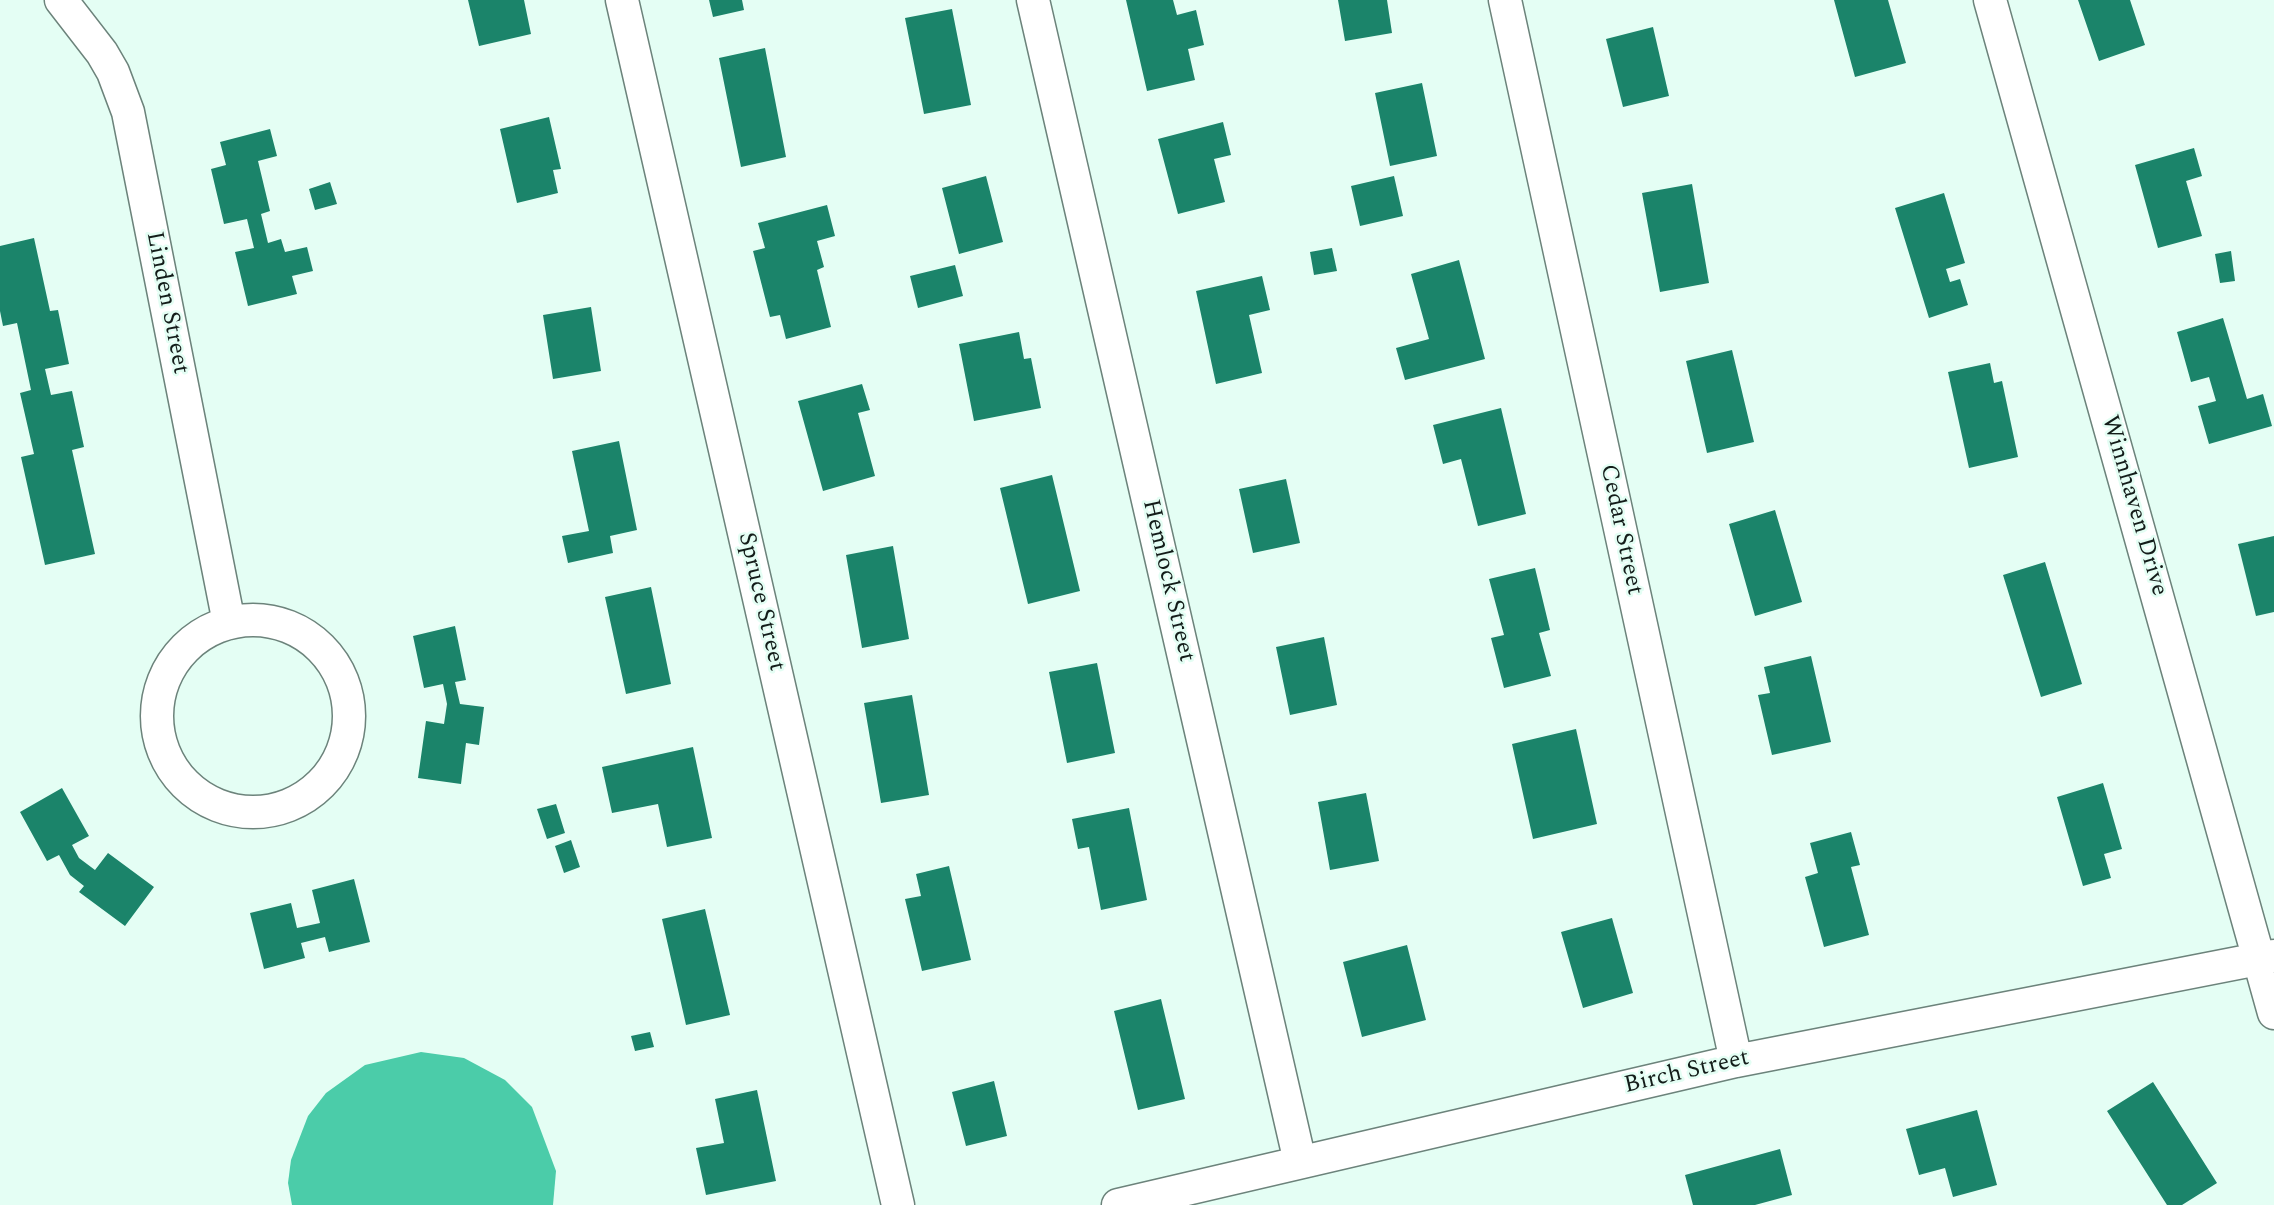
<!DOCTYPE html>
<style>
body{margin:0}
canvas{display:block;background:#e4fef4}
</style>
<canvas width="2274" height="1205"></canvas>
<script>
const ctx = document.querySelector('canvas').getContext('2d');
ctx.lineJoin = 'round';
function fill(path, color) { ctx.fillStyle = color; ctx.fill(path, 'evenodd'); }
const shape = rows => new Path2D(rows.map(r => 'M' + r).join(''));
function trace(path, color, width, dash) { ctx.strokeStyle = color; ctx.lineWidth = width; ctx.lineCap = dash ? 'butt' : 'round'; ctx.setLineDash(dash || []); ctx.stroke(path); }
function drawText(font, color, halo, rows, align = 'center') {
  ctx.font = font + ' Spectral,serif'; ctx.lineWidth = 5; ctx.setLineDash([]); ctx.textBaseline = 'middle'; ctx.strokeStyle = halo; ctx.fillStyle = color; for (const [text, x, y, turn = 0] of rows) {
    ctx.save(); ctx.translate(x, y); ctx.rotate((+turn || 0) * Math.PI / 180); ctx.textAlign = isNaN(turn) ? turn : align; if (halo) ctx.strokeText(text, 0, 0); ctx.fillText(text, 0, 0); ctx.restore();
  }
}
fill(shape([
 [421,1052,464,1058,505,1080,532,1107,556,1171,553,1205,292,1205,288,1183,291,1160,308,1116,326,1093,365,1065]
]), '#4bcca9');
fill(shape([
 [468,0,524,0,531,34,479,46],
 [709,0,742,0,744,10,713,17],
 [1126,0,1173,0,1177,15,1196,10,1204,45,1188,49,1195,80,1147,91],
 [1338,0,1387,0,1392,33,1345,41],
 [1834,0,1888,0,1906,63,1855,77],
 [2078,0,2130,0,2145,45,2099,61],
 [952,9,971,105,924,114,905,18],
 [1653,27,1669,96,1623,107,1606,39],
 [765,48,786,157,741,167,719,58],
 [1422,83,1437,156,1390,166,1375,93],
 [549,117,561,169,553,170,558,193,517,203,500,129],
 [1223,122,1231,155,1214,159,1225,202,1178,214,1158,139],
 [270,129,277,156,258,161,270,211,261,214,268,243,281,239,285,252,307,247,313,271,292,276,297,294,248,306,235,252,254,248,247,219,224,224,211,169,226,165,220,142],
 [2194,148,2202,176,2186,181,2202,236,2158,248,2135,165],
 [986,176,1003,242,959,254,942,188],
 [1394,176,1403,216,1360,226,1351,186],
 [330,182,337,204,315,210,309,189],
 [1692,184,1709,283,1660,292,1642,193],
 [1944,193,1965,263,1946,269,1950,282,1960,279,1968,305,1929,318,1895,208],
 [827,205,835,236,817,241,824,267,817,270,831,327,786,339,780,315,770,317,753,251,765,248,758,223],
 [34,238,50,311,58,310,69,364,45,369,51,395,72,391,84,447,72,450,95,554,45,565,21,457,34,454,20,393,31,390,17,323,3,326,0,311,0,246],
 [1332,248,1337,271,1314,275,1310,252],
 [2231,251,2235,281,2220,283,2215,254],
 [1459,260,1485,359,1405,380,1396,348,1429,339,1411,274],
 [955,265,963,296,918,308,910,276],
 [1262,276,1270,310,1249,315,1262,373,1216,384,1196,291],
 [591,307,601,371,553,379,543,315],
 [2223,318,2247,399,2263,394,2272,426,2209,444,2198,406,2216,401,2209,377,2191,382,2177,332],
 [1019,332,1024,359,1031,358,1041,408,974,421,959,344],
 [1732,350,1754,442,1707,453,1686,361],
 [1990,363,1994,383,2002,381,2018,457,1969,468,1948,372],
 [862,384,870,410,858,413,875,476,823,491,798,401],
 [1501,408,1526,514,1478,526,1461,459,1443,464,1433,425],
 [619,441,637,530,610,536,613,553,568,563,562,536,589,531,572,451],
 [1052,475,1080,591,1028,604,1000,488],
 [1286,479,1300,543,1253,553,1239,489],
 [1775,510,1802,602,1755,616,1729,524],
 [2274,536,2274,612,2256,616,2238,544],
 [893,546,909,639,862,648,846,555],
 [2045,562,2082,684,2041,697,2003,575],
 [1535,568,1550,630,1539,633,1551,676,1504,688,1491,638,1504,635,1489,579],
 [651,587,671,684,626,694,605,597],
 [455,626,466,680,455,682,460,704,484,707,479,745,466,743,461,784,418,778,426,721,444,724,447,704,443,684,424,688,413,636],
 [1324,637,1337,705,1290,715,1276,647],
 [1811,656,1831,742,1772,755,1758,695,1770,693,1764,667],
 [1097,663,1115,753,1067,763,1049,672],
 [912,695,929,795,881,803,864,703],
 [1576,729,1597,824,1533,839,1512,744],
 [693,747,712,838,667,847,658,804,612,813,602,767],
 [2103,783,2122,849,2104,854,2111,878,2083,886,2057,797],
 [62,788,89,836,72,845,79,858,95,870,108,853,154,887,125,926,79,892,84,886,70,875,59,855,47,861,20,812],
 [1366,793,1379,861,1330,870,1318,802],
 [556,804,565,833,547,839,537,809],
 [1129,808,1147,900,1101,910,1089,847,1078,849,1072,819],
 [1851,832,1860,865,1851,867,1869,935,1824,947,1805,877,1818,873,1810,843],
 [571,840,580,867,564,873,555,846],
 [949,866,971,960,922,971,905,899,921,896,916,874],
 [354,879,370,942,329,952,325,937,301,943,305,958,264,969,250,913,291,903,297,928,320,923,312,890],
 [705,909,730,1015,686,1025,662,919],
 [1612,918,1633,993,1583,1008,1561,932],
 [1407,945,1426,1020,1362,1037,1343,962],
 [1161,999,1185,1099,1138,1110,1114,1011],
 [650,1032,654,1047,635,1051,631,1036],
 [994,1081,1007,1136,966,1146,952,1092],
 [2153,1082,2217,1183,2182,1205,2167,1205,2107,1111],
 [757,1090,776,1181,706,1195,696,1148,724,1143,715,1099],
 [1977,1110,1997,1185,1953,1197,1945,1168,1919,1175,1906,1129],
 [1780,1149,1792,1195,1755,1205,1693,1205,1685,1175]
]), '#1b846a');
const minor = shape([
 [61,0,102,53,113,72,128,112,229,623],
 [622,0,898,1205],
 [1033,0,1300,1162],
 [1505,0,1736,1061],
 [1990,0,2274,1013],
 '157 716a96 96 0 1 1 192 0a96 96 0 1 1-192 0Z',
 [1118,1205,1736,1061,2274,956]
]);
trace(minor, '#6c837b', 35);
trace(minor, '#fff', 32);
drawText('24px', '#131c19', '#e4fef4', [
 ["Linden Street",166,303,79],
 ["Winnhaven Drive",2133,506,74],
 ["Cedar Street",1620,530,78],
 ["Hemlock Street",1167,581,77],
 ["Spruce Street",760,602,77],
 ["Birch Street",1687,1073,-13]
]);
</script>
